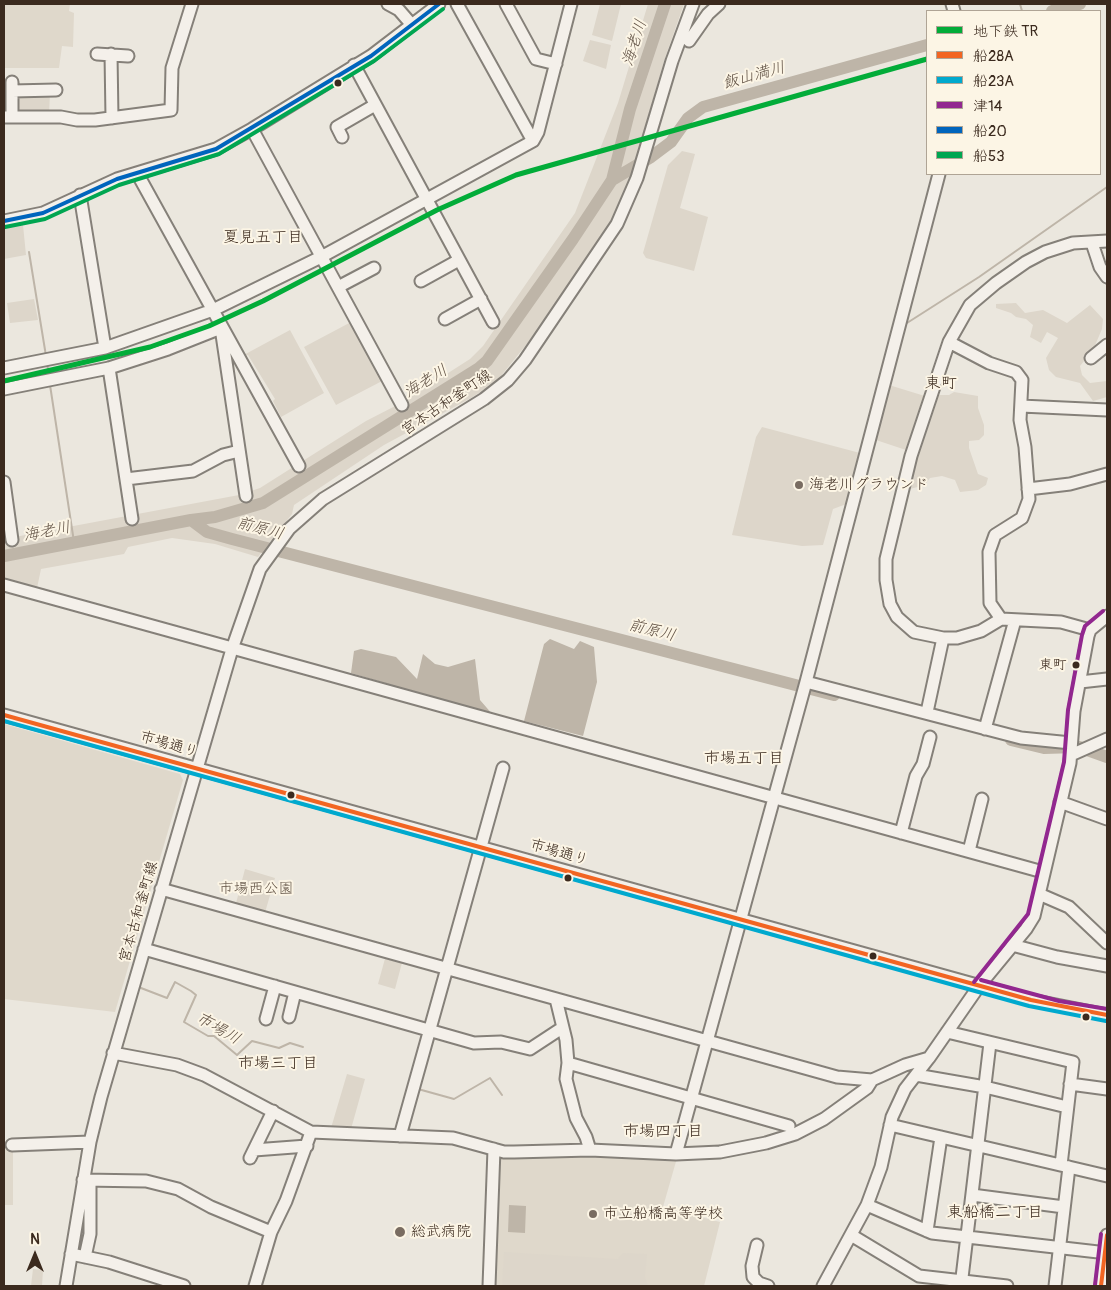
<!DOCTYPE html>
<meta charset="utf-8">
<style>
body{margin:0}
#map{position:relative;width:1111px;height:1290px;overflow:hidden;background:#ebe7de;font-family:Pangolin,"Klee One",sans-serif}
canvas{display:block}
.frame{position:absolute;inset:0;border:5px solid #3b2a1e;pointer-events:none}
.legend{position:absolute;left:926px;top:10px;width:175px;height:165px;box-sizing:border-box;background:#fcf5e5;border:1px solid #afa495;margin:0;padding:6px 9px;list-style:none;font-size:15px;color:#3b2a1e}
.legend li{display:flex;align-items:center;gap:10px;height:25px}
.legend b{width:25px;border:1px solid #afa495}
.north{position:absolute;left:10px;top:1230px;width:50px;height:50px;-webkit-text-stroke:4px #fcf5e5;paint-order:stroke;rotate:0deg;font-size:14px;font-weight:700;line-height:20px;text-align:center;color:#3b2a1e}
.north::after{content:'';display:block;margin:auto;width:18px;height:22px;background:#3b2a1e;clip-path:polygon(50% 0,100% 100%,50% 72%,0 100%)}
</style>
<div id="map">
<canvas width="1111" height="1290"></canvas>
<div class="frame"></div>
<ul class="legend">
<li><b style="height:6px;background:#02ac39"></b>地下鉄 TR</li>
<li><b style="height:6px;background:#f26522"></b>船28A</li>
<li><b style="height:6px;background:#00a9ce"></b>船23A</li>
<li><b style="height:6px;background:#92278f"></b>津14</li>
<li><b style="height:6px;background:#0065bd"></b>船20</li>
<li><b style="height:6px;background:#00a651"></b>船53</li>
</ul>
<div class="north">N</div>
</div>
<script>
const ctx = document.querySelector('canvas').getContext('2d');
ctx.lineJoin = 'round';
function fill(path, color) { ctx.fillStyle = color; ctx.fill(path, 'evenodd'); }
const shape = rows => new Path2D(rows.map(r => 'M' + r).join(''));
function trace(path, color, width, dash) { ctx.strokeStyle = color; ctx.lineWidth = width; ctx.lineCap = dash ? 'butt' : 'round'; ctx.setLineDash(dash || []); ctx.stroke(path); }
function drawText(font, color, halo, rows, align = 'center') {
  ctx.font = font + ' Pangolin,"Klee One",sans-serif'; ctx.lineWidth = 4; ctx.setLineDash([]); ctx.textBaseline = 'middle'; ctx.strokeStyle = halo; ctx.fillStyle = color; for (const [text, x, y, turn = 0] of rows) {
    ctx.save(); ctx.translate(x, y); ctx.rotate((+turn || 0) * Math.PI / 180); ctx.textAlign = isNaN(turn) ? turn : align; if (halo) ctx.strokeText(text, 0, 0); ctx.fillText(text, 0, 0); ctx.restore();
  }
}
fill(shape([
 [4,4,70,4,69,11,74,13,73,47,62,46,59,68,4,68],
 [4,724,180,774,183,780,115,1012,4,999],
 [13,1139,13,1205,4,1205,4,1142],
 [582,1152,677,1158,663,1207,720,1222,704,1286,492,1286,497,1157,502,1155]
]), '#dfd8cb');
fill(shape([
 [600,4,621,4,612,41,592,35],
 [648,4,684,4,664,61,627,190,613,218,597,244,539,329,496,382,471,398,384,445,294,505,292,514,258,557,215,544,172,538,128,547,124,554,41,569,37,588,4,578,4,539,239,495,260,488,366,421,403,402,470,359,483,346,575,213,618,103],
 [590,40,611,45,606,69,583,61],
 [18,92,50,93,49,115,16,114],
 [682,151,695,154,680,208,708,217,694,271,646,258,643,253,668,165],
 [23,225,26,255,4,259,4,228],
 [34,299,38,320,10,323,7,303],
 [1016,303,1025,313,1043,310,1067,323,1090,305,1103,319,1102,329,1093,350,1080,366,1082,375,1090,383,1107,381,1107,397,1093,401,1080,383,1056,377,1049,370,1046,358,1058,338,1047,332,1041,343,1030,337,1033,325,1026,319,1016,317,1011,313,996,308,996,304],
 [353,321,384,380,336,405,304,347],
 [290,330,324,393,281,417,273,401,275,399,248,355,240,357],
 [889,385,928,397,909,451,876,440],
 [954,392,978,396,978,408,984,425,984,435,979,440,969,441,969,448,978,474,988,478,986,485,978,490,960,492,955,480,942,476,930,478,925,485,906,490,934,395,949,395],
 [762,427,860,453,849,503,833,509,823,545,802,546,732,535,756,437],
 [245,869,275,878,264,916,235,907],
 [386,955,403,959,395,989,378,984],
 [347,1074,365,1079,351,1129,331,1128],
 [504,1252,618,1259,623,1253,647,1254,645,1277,648,1286,502,1286],
 [33,1269,43,1270,42,1286,31,1286]
]), '#ddd6ca');
fill(shape([
 [550,639,574,649,580,641,594,647,597,682,583,736,524,721,544,644],
 [361,649,396,657,417,679,423,654,435,664,448,667,475,659,480,700,493,715,351,673,354,651],
 [509,1205,526,1206,525,1233,508,1232]
]), '#beb5a8');
trace(shape([
 [1020,4,1022,11],
 [29,252,46,356],
 [907,323,979,277,1107,187],
 [47,363,49,376],
 [50,385,74,542],
 [141,988,167,998,175,982,191,991,196,995,184,1022,208,1036,214,1036,237,1055,252,1041,279,1048,290,1043,303,1047],
 [418,1089,454,1099,490,1078,502,1095]
]), '#beb5a8', 2);
trace(shape([
 [1052,11,1080,4],
 [612,180,651,157,671,142,688,118,703,107,927,45],
 [191,520,207,532,232,539,834,695],
 [4,556,191,520,215,517,263,503,479,368,487,361,573,239,612,180,630,109,665,4],
 [1011,740,1044,748,1077,747],
 [1079,747,1107,757]
]), '#beb5a8', 12);
const minor = shape([
 [388,4,399,10,412,25],
 [457,4,533,141],
 [506,4,536,59,556,64],
 [952,4,954,11],
 [689,41,708,14,719,4],
 [97,54,128,56],
 [111,54,112,118],
 [354,65,493,322],
 [12,82,12,117],
 [12,91,56,90],
 [4,117,61,117,77,120,95,120,171,110,172,68,192,4],
 [252,129,402,405],
 [342,137,337,127,375,105],
 [137,173,299,466],
 [80,195,105,348],
 [4,221,43,213,117,179,216,149,252,129,371,56,439,4],
 [1092,243,1100,267,1107,277],
 [421,281,459,260],
 [338,287,374,268],
 [445,319,481,299],
 [949,342,989,363,1016,372,1022,380,1020,420,1025,447,1029,499,1022,518,995,535,989,552,990,603,1001,619],
 [1091,358,1107,345],
 [4,368,105,348,213,310,321,257,533,141,538,132,571,4],
 [109,368,132,519],
 [4,389,109,368,168,349,221,328,246,496],
 [1021,406,1107,410],
 [126,479,193,471,223,455,239,451],
 [4,482,12,540],
 [1028,489,1070,484,1107,474],
 [4,585,1043,872],
 [1090,630,1061,622,1001,619,981,631,957,638,943,638,914,632,897,617,890,604,886,580,886,559,911,456,949,342,970,305,996,283,1026,262,1045,252,1073,243,1107,241],
 [806,682,1021,738,1071,743],
 [1080,682,1107,679],
 [927,712,943,638],
 [4,715,1031,1000,1107,1015],
 [985,729,1015,620],
 [1071,755,1107,739],
 [1060,802,1107,819],
 [901,833,916,776,923,764,930,737],
 [969,851,982,799],
 [161,889,837,1077,872,1080,905,1065,929,1058],
 [1039,894,1069,907,1107,943],
 [1012,945,1057,957,1107,966],
 [144,949,474,1043,501,1042,530,1049,562,1028],
 [556,999,566,1040,568,1063,566,1079,576,1118,586,1137,590,1150],
 [289,1017,295,992],
 [266,1019,275,986],
 [947,1032,1073,1062,1061,1165],
 [113,1053,177,1065,204,1075,311,1132,453,1138,504,1152,514,1152,590,1150,676,1154,720,1152,766,1143,795,1134,824,1119,867,1088,872,1080],
 [568,1063,789,1126],
 [916,1075,985,1087,1067,1107],
 [1070,1084,1107,1089],
 [890,1125,1107,1176],
 [400,1136,503,768],
 [12,1145,90,1142],
 [254,1150,307,1146],
 [676,1154,806,682,939,174],
 [250,1158,273,1111],
 [83,1180,146,1181,178,1189,211,1207,271,1232],
 [972,1195,1064,1207],
 [867,1205,932,1233,1107,1253],
 [927,1231,941,1137],
 [851,1235,919,1276,1007,1286],
 [757,1245,752,1266,753,1277,759,1283,768,1286],
 [71,1254,109,1262,184,1286],
 [85,1257,90,1234,90,1180],
 [66,1286,90,1142,101,1097,232,649,260,569,289,529,323,499,484,399,508,380,525,360,617,224,637,178,672,61,693,4],
 [255,1286,271,1232,286,1201,311,1132],
 [489,1286,494,1149],
 [823,1286,867,1205,881,1167,892,1117,905,1089,929,1058,979,986,1026,929,1034,916,1070,763,1074,711,1088,636,1090,630,1107,616],
 [961,1286,990,1043],
 [1055,1286,1069,1167],
 [1101,1286,1107,1235]
]);
trace(minor, '#858079', 15);
trace(minor, '#f4f0ea', 11);
trace(shape([
 [4,715,1031,1000,1107,1015],
 [1101,1286,1107,1235]
]), '#f26522', 4);
trace(shape([
 [4,721,1029,1006,1106,1021]
]), '#00a9ce', 4);
trace(shape([
 [981,980,1059,1001,1107,1009],
 [974,982,1028,914,1064,762,1068,710,1082,635,1085,626,1103,611],
 [1095,1285,1101,1234]
]), '#92278f', 4);
trace(shape([
 [4,221,43,213,117,179,216,149,371,56,439,4]
]), '#0065bd', 4);
trace(shape([
 [5,227,45,219,119,185,219,154,374,61,443,9]
]), '#00a651', 4);
trace(shape([
 [4,381,150,347,209,326,263,301,437,210,516,175,927,59]
]), '#02ac39', 5);
for (const [x, y, r, color] of [
 [338,83,4.5,"#3b2a1e"],
 [799,485,5,"#796c61"],
 [1076,665,4.5,"#3b2a1e"],
 [291,795,4.5,"#3b2a1e"],
 [568,878,4.5,"#3b2a1e"],
 [873,956,4.5,"#3b2a1e"],
 [1086,1017,4.5,"#3b2a1e"],
 [593,1214,5,"#796c61"],
 [400,1232,6,"#796c61"]
]) { const dot = new Path2D(); dot.arc(x, y, r, 0, 2 * Math.PI); ctx.fillStyle = color; ctx.fill(dot); trace(dot, '#fcf5e5', 2); }
drawText('14px', '#3b2a1e', '#fcf5e5', [
 ["東町",1067,665]
], 'right');
drawText('15px', '#3b2a1e', '#fcf5e5', [
 ["宮本古和釜町線",447,403,-34],
 ["市場通り",169,745,16],
 ["市場通り",559,853,16],
 ["宮本古和釜町線",139,912,-74]
]);
drawText('15px', '#3b2a1e', '#fcf5e5', [
 ["海老川グラウンド",809,485],
 ["市立船橋高等学校",603,1214],
 ["総武病院",411,1232]
], 'left');
drawText('15px', '#615245', '#fcf5e5', [
 ["市場西公園",256,889]
]);
drawText('italic 16px', '#625346', '#fcf5e5', [
 ["海老川",635,43,-72],
 ["飯山満川",754,76,-15],
 ["海老川",426,382,-32],
 ["前原川",260,529,15],
 ["海老川",47,532,-11],
 ["前原川",652,631,14],
 ["市場川",218,1029,30]
]);
drawText('16px', '#3b2a1e', '#fcf5e5', [
 ["夏見五丁目",263,238],
 ["東町",941,384],
 ["市場五丁目",744,759],
 ["市場三丁目",278,1064],
 ["市場四丁目",663,1132],
 ["東船橋二丁目",995,1213]
]);
</script>
